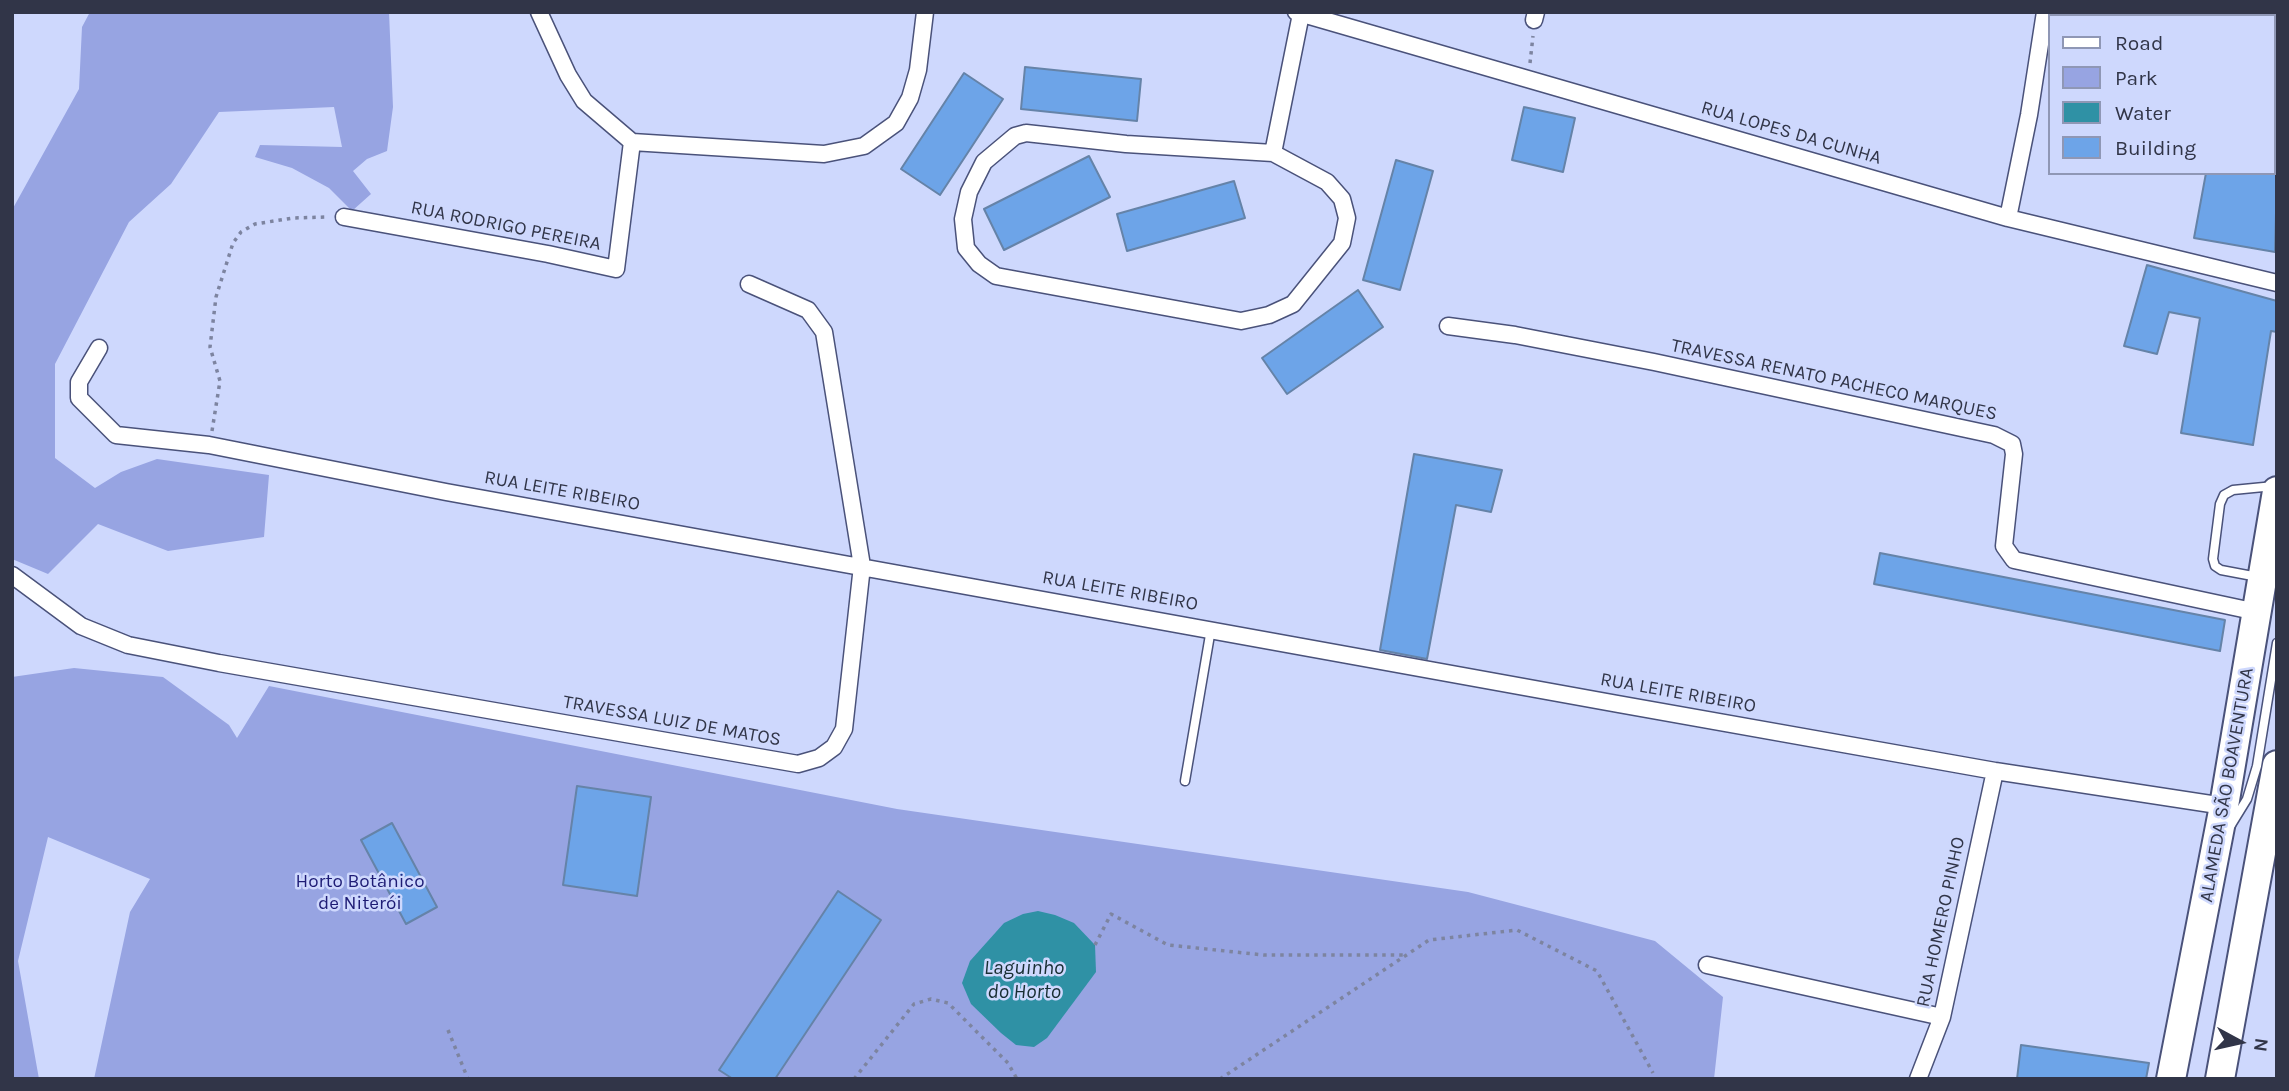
<!DOCTYPE html>
<meta charset="utf-8">
<style>
body{margin:0}
#map{position:relative;width:2289px;height:1091px;overflow:hidden;background:#ced8fd;font-family:Karla,sans-serif}
canvas{display:block}
.frame{position:absolute;inset:0;border:14px solid #313548;pointer-events:none}
.legend{position:absolute;left:2048px;top:14px;width:228px;height:161px;box-sizing:border-box;background:#ced8fd;border:2px solid #8f97b5;margin:0;padding:9px 12px;list-style:none;font-size:21px;color:#313548}
.legend li{display:flex;align-items:center;gap:14px;height:35px}
.legend b{width:35px;border:2px solid #8f97b5}
.north{position:absolute;left:2205px;top:1007px;width:70px;height:70px;-webkit-text-stroke:5px #ced8fd;paint-order:stroke;rotate:98deg;font-size:19px;font-weight:700;line-height:28px;text-align:center;color:#313548}
.north::after{content:'';display:block;margin:auto;width:24px;height:32px;background:#313548;clip-path:polygon(50% 0,100% 100%,50% 72%,0 100%)}
</style>
<div id="map">
<canvas width="2289" height="1091"></canvas>
<div class="frame"></div>
<ul class="legend">
<li><b style="height:9px;background:#fff"></b>Road</li>
<li><b style="height:19px;background:#97a4e2"></b>Park</li>
<li><b style="height:19px;background:#2f91a5"></b>Water</li>
<li><b style="height:19px;background:#6da4e8"></b>Building</li>
</ul>
<div class="north">N</div>
</div>
<script>
const ctx = document.querySelector('canvas').getContext('2d');
ctx.lineJoin = 'round';
function fill(path, color) { ctx.fillStyle = color; ctx.fill(path, 'evenodd'); }
const shape = rows => new Path2D(rows.map(r => 'M' + r).join(''));
function trace(path, color, width, dash) { ctx.strokeStyle = color; ctx.lineWidth = width; ctx.lineCap = dash ? 'butt' : 'round'; ctx.setLineDash(dash || []); ctx.stroke(path); }
function drawText(font, color, halo, rows, align = 'center') {
  ctx.font = font + ' Karla,sans-serif'; ctx.lineWidth = 5; ctx.setLineDash([]); ctx.textBaseline = 'middle'; ctx.strokeStyle = halo; ctx.fillStyle = color; for (const [text, x, y, turn = 0] of rows) {
    ctx.save(); ctx.translate(x, y); ctx.rotate((+turn || 0) * Math.PI / 180); ctx.textAlign = isNaN(turn) ? turn : align; if (halo) ctx.strokeText(text, 0, 0); ctx.fillText(text, 0, 0); ctx.restore();
  }
}
fill(shape([
 [90,12,389,12,393,107,387,151,367,159,353,171,371,194,352,211,329,188,292,168,255,157,260,145,342,147,334,107,219,112,171,184,129,222,55,364,55,458,95,488,121,472,157,459,269,475,264,537,168,551,98,524,48,574,12,559,12,210,79,89,82,27],
 [74,668,163,677,229,725,237,738,269,686,897,809,1468,892,1655,941,1723,997,1714,1079,94,1079,130,912,150,879,48,837,18,961,39,1079,12,1079,12,677]
]), '#97a4e2');
fill(shape([
 [1038,911,1055,915,1074,923,1095,945,1096,972,1047,1038,1034,1047,1016,1045,1001,1033,971,1004,962,983,970,961,1004,923,1023,914]
]), '#2f91a5');
const building = shape([
 [1025,67,1141,79,1137,121,1021,109,1025,67],
 [964,73,1003,99,940,195,901,169,964,73],
 [1524,107,1575,118,1563,172,1512,160,1524,107],
 [1089,156,1110,197,1004,250,984,209,1089,156],
 [1396,160,1433,171,1400,290,1363,280,1396,160],
 [2206,173,2277,173,2275,252,2194,238,2206,173],
 [1234,181,1245,218,1127,251,1117,214,1234,181],
 [2147,265,2277,301,2277,332,2271,331,2253,445,2181,433,2200,318,2169,312,2157,354,2124,346,2147,265],
 [1358,290,1383,327,1287,394,1262,358,1358,290],
 [1414,454,1502,470,1491,512,1456,505,1427,659,1380,650,1414,454],
 [1880,553,2225,620,2220,651,1874,584,1880,553],
 [577,786,651,797,637,896,563,885,577,786],
 [392,823,437,907,406,924,361,840,392,823],
 [838,891,881,920,775,1079,733,1079,719,1070,838,891],
 [2021,1045,2149,1063,2146,1079,2017,1079,2021,1045]
]);
fill(building, '#6da4e8');
trace(building, '#6583a8', 2);
const lane = shape([
 [2258,577,2221,570,2215,566,2213,559,2220,504,2224,495,2233,490,2274,486],
 [1185,781,1211,629],
 [2231,825,2247,799,2257,766,2277,643]
]);
const street = shape([
 [539,12,568,75,584,101,632,142],
 [1296,12,2008,218,2277,283],
 [1534,20,1536,12],
 [1026,133,1126,144,1273,153,1327,182,1342,199,1347,218,1342,243,1293,304,1269,315,1241,321,996,276,979,264,966,248,963,219,969,192,984,162,1015,136,1026,133],
 [632,142,824,154,864,146,896,123,910,98,918,70,925,12],
 [1273,153,1301,14],
 [344,217,548,254,616,269,632,142],
 [2008,218,2029,115,2045,12],
 [1448,326,1515,335,1654,362,1994,435,2012,444,2014,454,2004,546,2014,560,2257,612],
 [99,348,79,382,79,398,116,435,209,445,446,492,1618,704,1995,771,2224,806],
 [12,575,81,626,128,645,219,663,798,764,819,758,834,747,844,729,862,566,824,332,808,310,749,284],
 [1707,965,1942,1017],
 [1918,1079,1942,1017,1995,771]
]);
const secondary = shape([
 [2179,12,2197,16],
 [2273,30,2277,31]
]);
const highway = shape([
 [2171,1079,2224,806,2277,491],
 [2220,1079,2277,765]
]);
trace(lane, '#4a527a', 11);
trace(street, '#4a527a', 19);
trace(secondary, '#4a527a', 24);
trace(highway, '#4a527a', 32);
trace(shape([
 [1530,63,1533,36],
 [212,431,220,381,210,347,216,297,233,243,241,232,255,224,293,218,328,217],
 [1095,945,1111,914,1168,945,1264,955,1405,955],
 [448,1030,468,1079],
 [854,1079,914,1004,931,999,948,1003,1008,1063,1017,1079],
 [1220,1079,1429,940,1517,930,1597,971,1653,1073]
]), '#7d84a0', 3.5, [3.5, 5]);
trace(lane, '#fff', 8);
trace(street, '#fff', 16);
trace(secondary, '#fff', 21);
trace(highway, '#fff', 28);
drawText('19px', '#313548', '#ced8fd', [
 ["RUA LOPES DA CUNHA",1791,133,16],
 ["RUA RODRIGO PEREIRA",506,226,11],
 ["TRAVESSA RENATO PACHECO MARQUES",1834,380,12],
 ["RUA LEITE RIBEIRO",562,491,10],
 ["RUA LEITE RIBEIRO",1120,591,10],
 ["RUA LEITE RIBEIRO",1678,693,10],
 ["TRAVESSA LUIZ DE MATOS",672,721,10],
 ["ALAMEDA SÃO BOAVENTURA",2227,785,-80],
 ["RUA HOMERO PINHO",1941,922,-78]
]);
drawText('19px', '#1e1c75', '#ced8fd', [
 ["Horto Botânico",360,882],
 ["de Niterói",360,904]
]);
drawText('italic 21px', '#182e33', '#ced8fd', [
 ["Laguinho",1024,968],
 ["do Horto",1024,992]
]);
</script>
